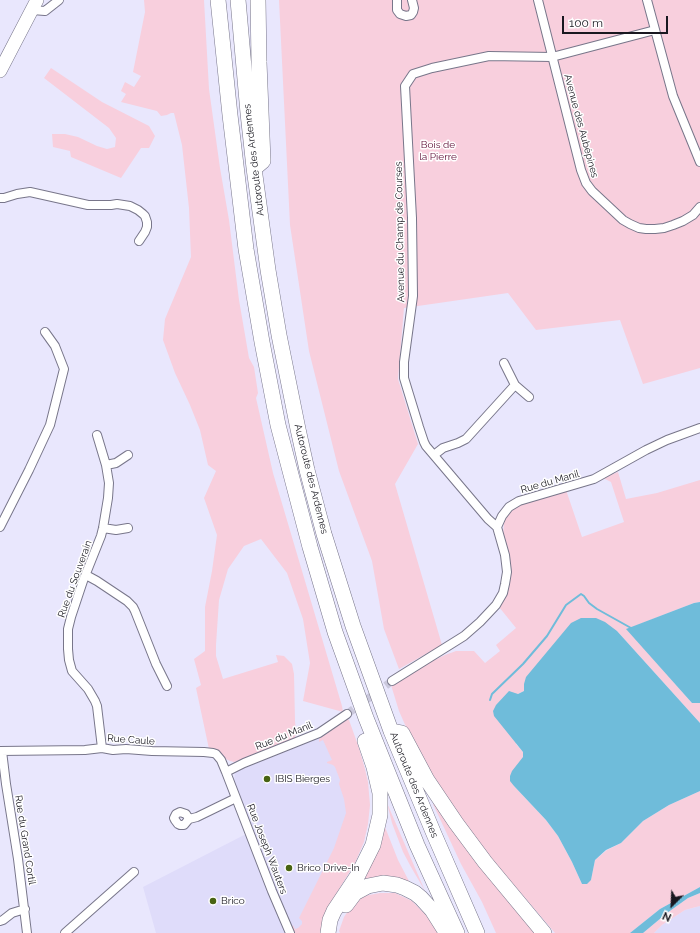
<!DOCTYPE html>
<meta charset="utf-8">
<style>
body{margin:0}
#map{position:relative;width:700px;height:933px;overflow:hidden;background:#e9e7fd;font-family:Raleway,sans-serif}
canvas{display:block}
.north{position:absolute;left:652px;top:885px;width:40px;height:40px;-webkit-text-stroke:3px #fff;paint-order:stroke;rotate:204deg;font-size:11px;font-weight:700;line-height:16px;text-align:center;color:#191820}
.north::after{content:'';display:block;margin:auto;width:14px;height:18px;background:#191820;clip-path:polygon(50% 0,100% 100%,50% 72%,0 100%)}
.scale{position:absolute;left:562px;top:16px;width:106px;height:18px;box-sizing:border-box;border:2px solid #191820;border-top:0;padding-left:5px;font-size:12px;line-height:14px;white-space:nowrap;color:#191820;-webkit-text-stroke:3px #fff;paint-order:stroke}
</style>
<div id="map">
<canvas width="700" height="933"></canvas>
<div class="north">N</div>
<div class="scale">100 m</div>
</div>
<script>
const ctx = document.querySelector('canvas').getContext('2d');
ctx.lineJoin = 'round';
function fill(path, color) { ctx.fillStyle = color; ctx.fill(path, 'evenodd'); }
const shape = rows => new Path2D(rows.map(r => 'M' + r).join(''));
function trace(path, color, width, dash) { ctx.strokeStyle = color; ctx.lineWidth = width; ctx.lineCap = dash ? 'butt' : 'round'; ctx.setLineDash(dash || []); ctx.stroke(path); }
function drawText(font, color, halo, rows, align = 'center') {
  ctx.font = font + ' Raleway,sans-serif'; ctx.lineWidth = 3; ctx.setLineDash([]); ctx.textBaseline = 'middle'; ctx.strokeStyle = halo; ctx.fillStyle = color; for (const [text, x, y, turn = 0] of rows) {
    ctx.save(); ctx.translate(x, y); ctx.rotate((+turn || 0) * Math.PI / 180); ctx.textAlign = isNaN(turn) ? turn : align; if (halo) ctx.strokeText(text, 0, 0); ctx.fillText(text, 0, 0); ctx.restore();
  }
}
fill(shape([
 [324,735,342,780,349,812,301,933,156,933,143,887,246,834,253,832,234,781,235,773,237,771],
 [700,906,700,933,654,933,662,925,685,910]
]), '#dfdcfa');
fill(shape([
 [144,0,204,0,209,89,220,168,229,220,239,300,249,358,254,367,258,393,256,398,273,473,342,706,343,712,303,701,310,663,303,619,287,573,261,539,244,546,228,569,219,600,216,645,216,656,223,679,278,662,276,655,284,656,292,664,294,674,295,721,296,732,295,738,292,741,234,762,230,761,224,758,213,749,209,749,196,688,201,685,194,659,205,651,205,607,212,571,217,535,204,498,216,471,208,465,200,430,190,405,175,373,163,340,165,319,191,257,189,208,182,145,174,113,171,113,167,115,161,116,157,111,121,102,126,94,121,91,125,82,134,87,141,76,133,72,145,12],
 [279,0,700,0,700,368,643,384,620,320,536,330,508,293,404,308,398,379,418,444,395,484,442,645,399,669,384,629,372,561,339,471,309,351,290,225],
 [51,68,102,102,149,126,155,136,149,148,141,148,121,178,71,157,70,151,53,147,52,134,65,134,78,137,97,146,107,149,115,147,116,138,109,128,44,78],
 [618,472,626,499,657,493,700,480,700,602,694,603,627,629,692,703,700,703,700,723,617,631,524,684,524,691,518,694,516,744,523,752,524,757,510,776,514,786,546,820,558,836,572,862,582,884,591,880,595,860,607,850,621,843,643,821,669,805,700,791,700,887,660,909,630,933,555,933,485,851,461,820,435,780,410,736,399,711,391,685,428,663,445,655,456,651,474,651,485,663,500,651,496,645,516,628,499,607,506,593,510,581,510,564,503,536,504,523,506,516,514,508,523,503,566,490,582,537,624,522,611,482,603,478],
 [347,719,349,720,359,748,365,769,368,782,370,805,368,824,364,842,355,863,330,904,323,933,294,933,292,927,293,925,295,929,298,928,302,924,302,921,299,918,334,848,346,813,344,799,339,784,340,780,335,767,333,765,327,763,327,762,332,760,323,740,319,742,319,739],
 [387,803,425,891,411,867,403,852,392,823],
 [433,804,437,804,539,933,496,933,482,902,461,864],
 [385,827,398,860,410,883,362,882,371,864],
 [380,893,395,893,412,901,426,915,438,933,340,933,339,931,344,917,352,905,364,896],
 [700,893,700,906,685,910,662,925,654,933,643,933,667,913,688,898]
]), '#f8cfdd');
fill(shape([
 [700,602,700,703,692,703,626,629,694,603],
 [581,618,596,618,605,622,617,631,700,723,700,791,669,805,643,821,621,843,606,850,595,860,591,880,587,884,582,884,572,862,558,836,546,820,514,786,510,781,510,776,512,771,523,757,523,752,494,716,493,711,496,705,509,691,518,694,524,691,524,684,526,677,571,623],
 [700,887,700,893,688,898,667,913,643,933,630,933,660,909]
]), '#6fbcda');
trace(shape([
 [490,700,492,694,523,664,547,636,566,605,581,594,584,596,589,603,597,609,631,628]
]), '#6fbcda', 2);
trace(shape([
 [347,714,392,681]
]), '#cac8dc', 8, [8, 4]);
const minor = shape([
 [397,0,397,10,400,14,406,16,411,15,413,12,414,8,412,0],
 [538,0,581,170,586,183,592,191,623,220,630,224,639,228,646,229,655,229,664,228,673,225,683,221,693,215,700,207],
 [647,0,673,96,700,162],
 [32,10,45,11,59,0],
 [0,198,4,198,17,194,30,192,88,205,111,205,117,204,130,206,138,210,143,214,145,216,147,222,147,227,145,232,139,241],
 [504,363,515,385],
 [97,435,106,465,109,483,108,498,103,528,101,536,83,581,71,617,68,629,68,649,69,660,72,671,88,689,95,701,97,706,102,748],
 [434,455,443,448,458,443,466,439,515,385,529,397],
 [106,465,116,463,128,455],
 [0,527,29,470,50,425,64,369,55,346,45,332],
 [497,527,488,519,426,446,424,442,419,427,404,378,404,362,413,296,412,218,405,86,413,74,432,68,489,56,552,57,655,30],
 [103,528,116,530,128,528],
 [86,575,97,581,127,601,133,607,135,611,156,664,167,686],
 [392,681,464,636,480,622,496,605,503,593,505,584,507,572,505,555,497,527,502,516,509,507,519,501,594,479,646,450,667,440,700,428],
 [0,751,85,750,102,748,113,750,126,749,152,751,204,752,213,753,216,754,221,760,226,772,272,891,290,933],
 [2,751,6,784,18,859,27,933],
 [226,772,244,763,319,733,347,714],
 [189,819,186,814,180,812,176,814,174,818,175,820,178,824,180,825,184,825,189,819,197,817,236,798],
 [0,921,3,920,12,913,25,909],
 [65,933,134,872]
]);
const primary = shape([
 [0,71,37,0]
]);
const motorway = shape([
 [218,0,230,115,246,249,262,342,278,425,310,547,335,632,366,718,417,845,457,933],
 [238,0,248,113,254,168,268,270,279,335,298,429,307,470,324,534,353,626,391,731,434,834,477,933],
 [257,166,263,161,259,62,258,0],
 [392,731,402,733,427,780,456,823,485,862,544,933],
 [346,905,355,893,368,886,383,883,397,885,405,888,415,893,421,898,432,910,444,929,448,933],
 [328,933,330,920,334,911,358,875,373,845,380,815,380,793,374,767,365,741]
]);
trace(minor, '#78768a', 10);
trace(primary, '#78768a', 14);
trace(motorway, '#78768a', 16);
trace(minor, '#fff', 8);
trace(primary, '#fff', 13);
trace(motorway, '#fff', 15);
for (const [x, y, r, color] of [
 [267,779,4,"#486313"],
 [289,868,4,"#486313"],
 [213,901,4,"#486313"]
]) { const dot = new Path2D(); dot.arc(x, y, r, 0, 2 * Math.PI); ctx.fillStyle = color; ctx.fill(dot); trace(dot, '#fff', 1.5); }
drawText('10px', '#191820', '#fff', [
 ["Avenue des Aubépines",581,126,75],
 ["Autoroute des Ardennes",254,160,-97],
 ["Avenue du Champ de Courses",400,232,-91],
 ["Autoroute des Ardennes",311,479,76],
 ["Rue du Manil",550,482,-16],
 ["Rue du Souverain",75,579,-70],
 ["Rue du Manil",284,736,-22],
 ["Rue Caule",131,740,4],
 ["Autoroute des Ardennes",414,785,68],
 ["Rue du Grand Cortil",25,840,81],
 ["Rue Joseph Wauters",267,849,69]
]);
drawText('10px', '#601038', '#fff', [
 ["Bois de",438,145],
 ["la Pierre",438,157]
]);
drawText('10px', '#191820', '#fff', [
 ["IBIS Bierges",275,779],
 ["Brico Drive-In",297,868],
 ["Brico",221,901]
], 'left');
</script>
